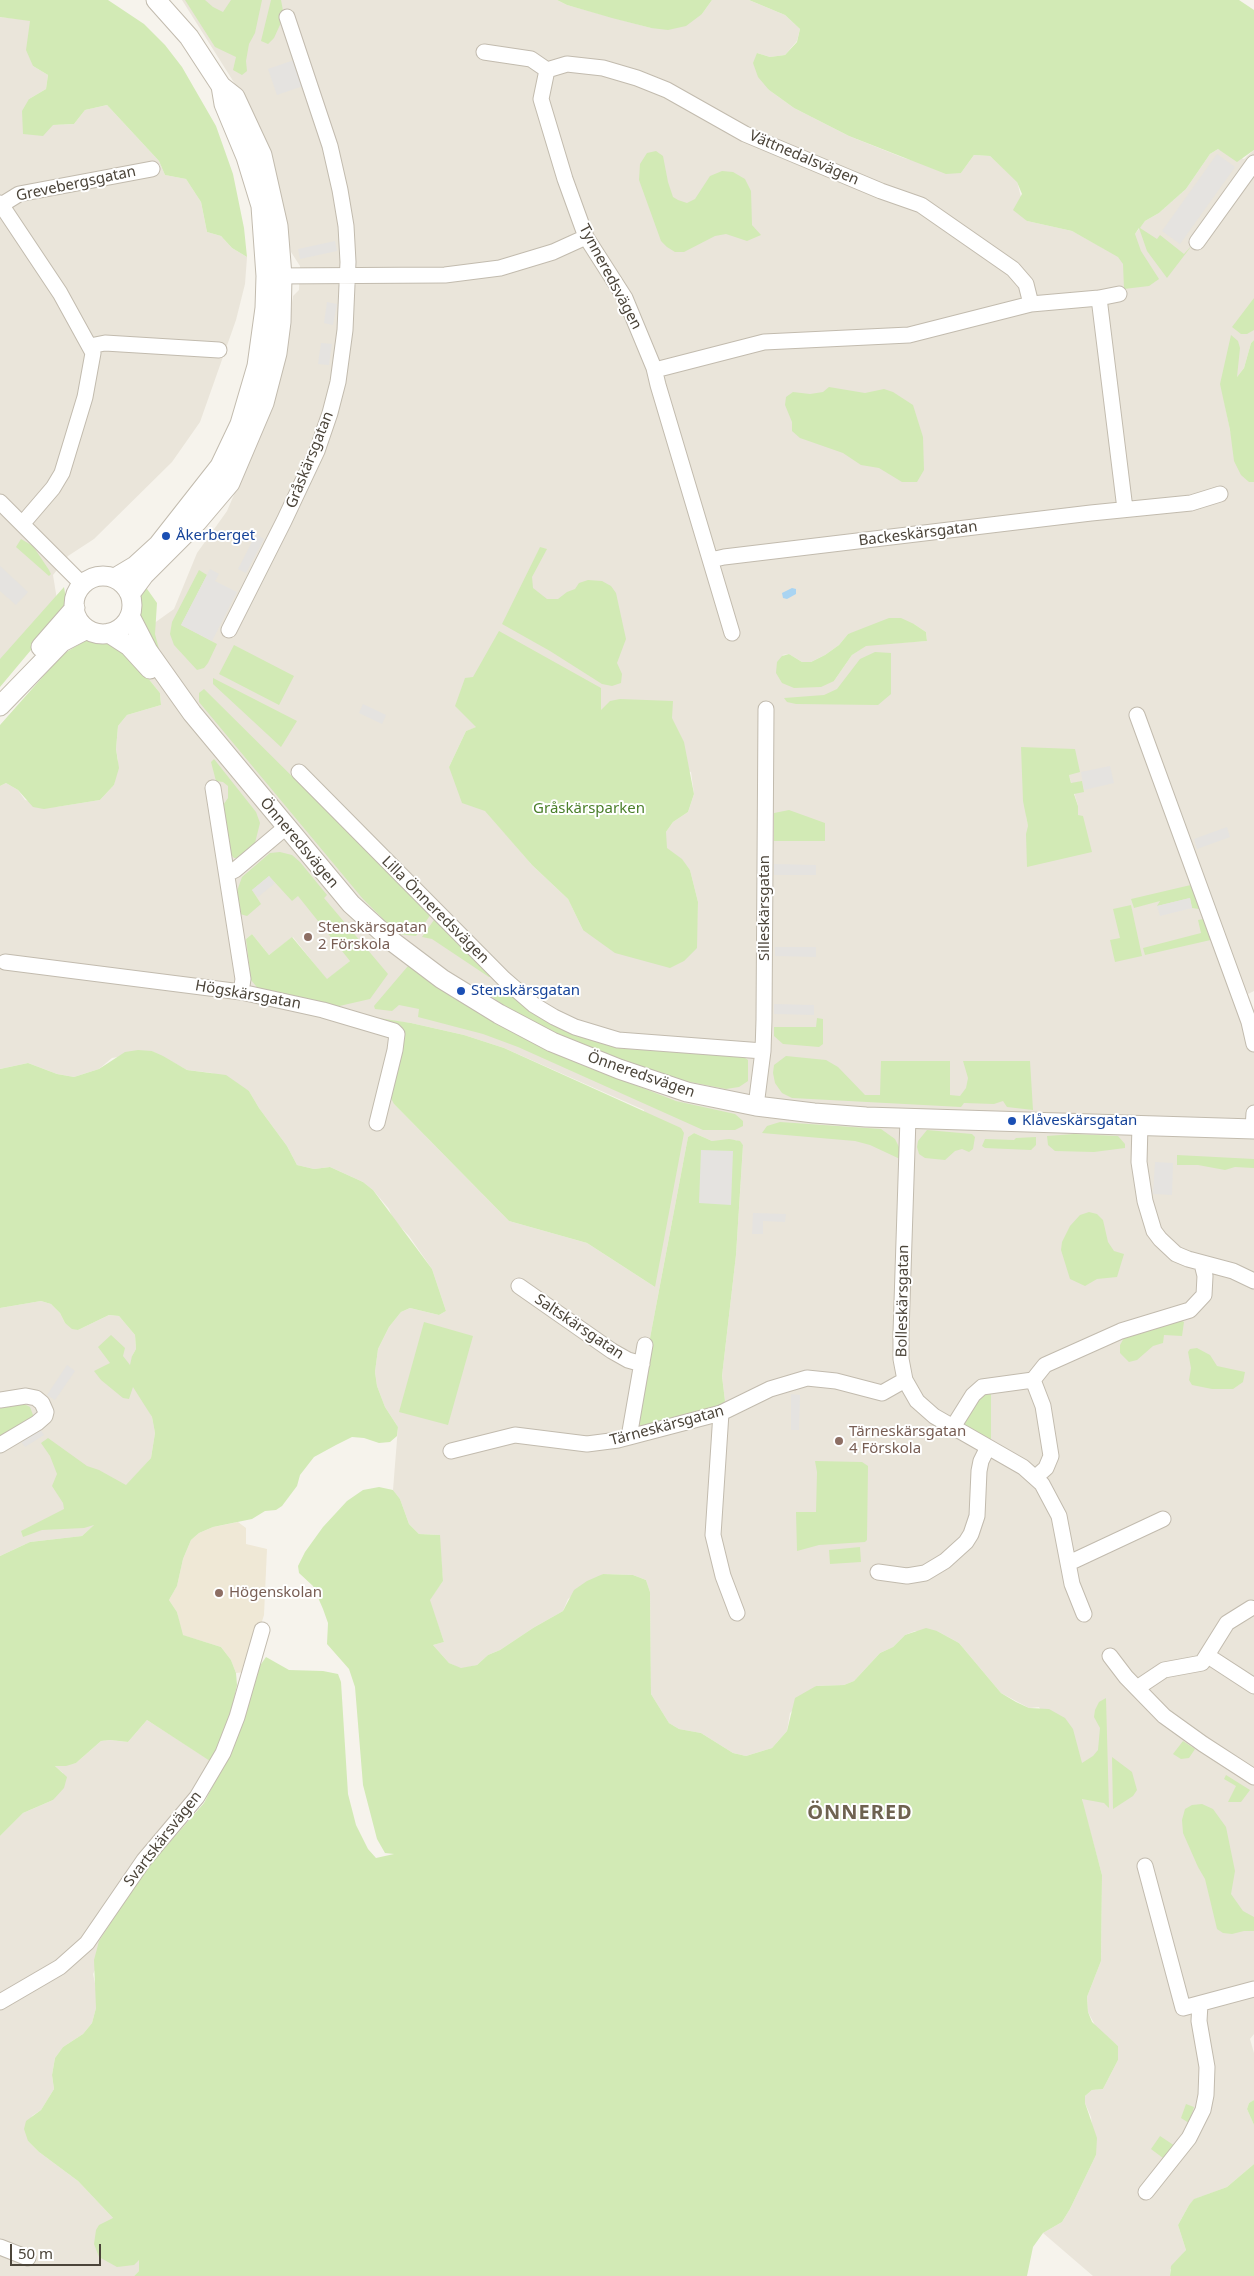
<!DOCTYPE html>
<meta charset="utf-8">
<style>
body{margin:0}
#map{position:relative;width:1254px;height:2276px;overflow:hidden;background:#f6f3ec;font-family:"Noto Sans",sans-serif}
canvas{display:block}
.scale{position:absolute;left:10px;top:2244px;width:91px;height:22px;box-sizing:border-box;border:2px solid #4b4439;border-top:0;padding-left:6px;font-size:15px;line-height:18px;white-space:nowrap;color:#4b4439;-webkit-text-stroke:4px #fff;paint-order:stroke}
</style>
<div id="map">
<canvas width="1254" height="2276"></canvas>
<div class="scale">50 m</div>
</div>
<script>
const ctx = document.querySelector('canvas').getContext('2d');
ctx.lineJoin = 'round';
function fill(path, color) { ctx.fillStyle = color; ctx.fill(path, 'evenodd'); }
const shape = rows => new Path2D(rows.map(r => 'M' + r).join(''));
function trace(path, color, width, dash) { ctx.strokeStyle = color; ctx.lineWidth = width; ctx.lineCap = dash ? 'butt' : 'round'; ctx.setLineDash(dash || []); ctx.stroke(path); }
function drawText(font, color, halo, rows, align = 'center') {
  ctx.font = font + ' "Noto Sans",sans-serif'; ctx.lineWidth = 4; ctx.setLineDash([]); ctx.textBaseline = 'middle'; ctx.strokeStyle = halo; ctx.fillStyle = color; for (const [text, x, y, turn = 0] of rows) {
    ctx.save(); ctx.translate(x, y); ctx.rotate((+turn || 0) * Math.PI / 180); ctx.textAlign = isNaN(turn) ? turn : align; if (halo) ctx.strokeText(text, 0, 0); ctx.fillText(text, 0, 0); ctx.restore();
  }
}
fill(shape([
 [182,0,557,0,567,5,651,28,702,14,712,0,749,0,785,15,800,29,797,41,785,55,770,57,757,53,769,90,794,108,849,136,904,158,961,173,974,155,990,156,1017,181,1027,221,1072,231,1118,256,1145,221,1159,213,1186,189,1210,154,1218,149,1244,159,1254,150,1254,340,1251,343,1244,368,1231,385,1224,400,1230,430,1249,482,1254,482,1254,991,1248,994,1254,1010,1254,2034,1250,2039,1254,2053,1254,2100,1249,2103,1247,2109,1254,2125,1254,2164,1227,2187,1195,2199,1189,2205,1178,2225,1186,2250,1170,2270,1170,2276,1093,2276,1043,2233,1062,2222,1070,2209,1096,2155,1091,2117,1085,2103,1085,2096,1092,2090,1103,2089,1118,2060,1118,2046,1097,2029,1088,2012,1087,1997,1101,1961,1102,1875,1083,1806,1081,1789,1039,1707,1029,1708,1001,1693,959,1643,937,1631,915,1631,905,1635,893,1647,880,1653,854,1681,844,1685,816,1686,790,1713,787,1731,772,1748,746,1756,733,1753,701,1733,679,1729,669,1723,651,1694,650,1592,646,1580,633,1575,603,1574,568,1599,563,1611,533,1628,500,1650,488,1655,477,1665,461,1669,449,1663,433,1645,444,1642,429,1600,443,1581,439,1535,419,1534,409,1524,400,1499,393,1490,398,1427,385,1407,377,1386,375,1372,378,1349,389,1327,401,1312,410,1308,439,1315,446,1311,432,1269,409,1236,393,1219,389,1209,373,1190,363,1182,330,1167,314,1169,297,1165,287,1146,259,1108,249,1091,212,1073,187,1070,152,1051,112,1058,99,1069,74,1077,57,1074,28,1063,0,1069,0,786,6,783,18,790,25,800,56,807,100,800,114,785,118,760,116,749,118,726,127,715,161,705,160,693,122,646,174,609,197,553,227,511,269,413,285,351,293,296,299,290,300,266,291,252,281,206,240,92],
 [914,624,926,632,927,641,866,645,852,655,834,681,782,655,789,654,802,662,811,662,825,655,839,645,848,634],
 [488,723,691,772,694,794,688,812,673,822,666,832,666,848,682,860,690,870,698,902,697,924,583,930,568,899,532,865,449,767,466,731],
 [1068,772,1078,806,1028,825,1026,816],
 [252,934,269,955,293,937,327,980,366,948,335,1007,246,939],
 [378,1019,411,1023,464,1035,504,1048,644,1110,655,1287,587,1243,509,1221,394,1104,394,1081,404,1034],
 [694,1133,712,1141,736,1140,743,1145,736,1255,722,1376,725,1401,651,1351,650,1338,688,1137],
 [0,17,30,20,33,66,48,75,46,89,29,99,53,125,74,124,85,110,107,105,159,161,165,175,186,179,201,202,207,232,221,236,232,248,247,257,245,284,236,320,200,422,172,462,94,539,68,556,53,575,58,606,0,682],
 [41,1301,51,1304,60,1313,65,1323,78,1330,109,1315,119,1316,135,1335,136,1349,132,1356,146,1406,152,1417,155,1433,151,1458,115,1499,99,1521,82,1536,30,1542,0,1556,0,1308],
 [147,1720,222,1768,203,1803,142,1874,93,1974,96,1988,96,2008,92,2023,83,2034,63,2047,55,2058,52,2075,54,2089,41,2110,32,2116,28,2141,39,2152,78,2181,113,2218,139,2259,139,2271,134,2276,0,2276,0,1836,23,1813,53,1800,63,1773,54,1765,76,1763,101,1741,110,1740,128,1742]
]), '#eae5da');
fill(shape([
 [238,1522,246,1528,246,1544,267,1549,264,1615,246,1672,236,1673,231,1660,221,1647,182,1635,177,1612,169,1600,177,1586,183,1559,191,1540,199,1533,213,1527]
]), '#efe8d6');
fill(shape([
 [0,0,108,0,144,24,165,45,182,67,216,126,233,174,244,228,247,257,232,248,221,236,207,232,201,202,186,179,165,175,159,161,107,105,85,110,74,124,53,125,43,136,23,134,22,111,29,99,46,89,48,75,33,66,26,50,30,21,0,17],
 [185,0,205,0,213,7,223,12,231,0,262,0,255,33,249,44,246,61,247,71,242,75,233,70,236,57,215,47],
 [271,0,281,0,284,16,274,38,268,44,261,41],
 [557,0,712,0,702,14,686,26,668,30,651,28,612,18,567,5],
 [749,0,1239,0,1254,10,1254,150,1237,162,1218,149,1210,154,1186,189,1159,213,1145,221,1140,228,1157,239,1160,235,1184,254,1193,244,1167,278,1147,251,1139,228,1135,234,1141,251,1159,279,1149,286,1124,289,1123,264,1118,257,1072,231,1027,221,1013,210,1022,194,1017,182,990,156,974,155,961,173,946,174,849,136,794,108,769,90,758,77,753,63,757,53,770,57,785,55,797,42,800,29,785,15],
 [656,151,663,156,668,182,673,197,678,200,687,203,695,199,710,176,722,171,733,172,745,179,751,191,752,225,761,235,747,241,726,234,715,236,684,252,675,252,667,247,661,241,639,180,640,164,647,153],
 [1254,298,1254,330,1247,334,1241,334,1232,327],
 [1231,335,1238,341,1240,348,1237,377,1244,368,1251,343,1254,340,1254,482,1249,482,1241,475,1234,461,1230,430,1220,384],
 [829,387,865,393,884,389,893,392,913,405,923,437,924,470,917,482,902,482,879,468,861,465,843,453,800,438,792,431,792,422,785,405,786,397,793,392,810,394,823,392],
 [21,539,33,546,49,570,51,574,49,576,16,547],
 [540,547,547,549,532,577,533,588,547,599,558,599,567,592,575,589,579,583,588,580,602,581,611,586,616,593,626,639,617,663,622,674,621,683,612,686,602,684,550,651,502,624],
 [199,570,207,575,181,625,217,644,208,663,204,668,197,670,174,645,170,634,172,622],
 [145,586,157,603,155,634,160,653,156,652,138,617,138,604],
 [64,587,66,599,62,613,0,687,0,659],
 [889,618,901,618,914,624,926,632,927,641,866,646,852,655,834,681,821,687,794,688,782,683,776,673,777,662,782,656,789,654,802,662,811,662,825,655,839,645,848,634],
 [499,631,601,688,601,710,610,701,620,699,673,701,672,718,684,742,694,794,688,812,673,822,666,832,667,848,682,859,690,870,698,902,697,948,684,961,670,968,615,953,583,930,568,899,532,865,485,811,462,803,449,767,466,731,476,727,455,706,465,678,473,677],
 [90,638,122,646,160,693,161,705,127,715,118,726,116,749,119,768,114,785,100,800,44,809,33,807,18,790,6,783,0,786,0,725,63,654],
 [234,645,294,676,279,705,219,674],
 [875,652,891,653,891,694,878,705,796,704,787,702,784,698,824,695,837,689,860,659],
 [213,678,297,721,281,747,213,684],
 [204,689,431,914,416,936,398,934,363,899,199,702,199,693],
 [1021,747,1075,749,1080,772,1069,775,1071,783,1082,781,1084,792,1074,794,1078,806,1078,815,1083,816,1092,852,1027,867,1026,834,1028,826,1023,801],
 [214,759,256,812,260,823,255,843,248,853,239,858,234,858,227,850,221,808,228,798,228,786,223,782,216,781,211,762],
 [789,810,825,823,825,841,774,841,774,813],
 [280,852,292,855,300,862,327,895,324,898,388,974,370,999,335,1007,260,991,251,980,246,939,252,934,269,955,292,937,327,979,350,961,298,896,292,901,269,876,252,890,261,904,247,916,240,914,237,891,242,877,270,853],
 [1195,884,1203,907,1199,909,1192,908,1190,898,1157,906,1160,901,1134,908,1131,899],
 [1131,905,1142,956,1115,962,1110,940,1120,938,1113,909],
 [436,917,495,977,489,977,432,939,422,937],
 [1208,918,1215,939,1145,955,1143,948,1201,933,1198,920],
 [408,966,468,1005,553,1053,676,1101,735,1114,743,1121,743,1126,735,1130,703,1130,518,1047,483,1034,418,1017,419,1009,399,1005,392,1011,375,1009,374,1006],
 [503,985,569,1031,598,1042,627,1049,660,1051,739,1054,748,1060,748,1081,739,1087,726,1089,680,1080,629,1065,527,1021,492,997],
 [378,1018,411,1023,464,1035,504,1048,681,1128,684,1133,655,1287,587,1243,509,1221,394,1104,391,1098,394,1080,404,1035,378,1021],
 [817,1018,823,1019,823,1044,819,1047,783,1044,774,1036,774,1027,816,1027],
 [138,1050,152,1051,163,1056,187,1070,226,1075,249,1091,259,1108,287,1146,297,1165,314,1169,330,1167,363,1182,373,1190,432,1269,446,1311,439,1315,410,1308,401,1312,389,1327,378,1349,375,1372,377,1386,385,1407,398,1427,397,1436,390,1442,379,1443,364,1438,352,1437,336,1445,314,1457,300,1475,297,1486,282,1506,276,1510,265,1511,252,1519,213,1527,199,1533,191,1540,183,1559,177,1586,169,1600,177,1612,183,1635,221,1647,231,1660,236,1673,237,1685,229,1722,220,1745,210,1761,147,1720,128,1742,110,1740,101,1741,76,1763,66,1766,55,1766,67,1777,64,1788,53,1800,23,1813,0,1836,0,1556,30,1542,82,1536,94,1525,84,1528,42,1530,23,1537,21,1531,64,1509,63,1503,52,1486,57,1474,50,1456,41,1443,48,1438,87,1466,99,1470,126,1485,151,1458,155,1433,152,1417,133,1387,129,1399,123,1398,101,1380,94,1371,110,1363,98,1347,111,1335,125,1348,123,1356,130,1365,132,1356,136,1349,135,1335,119,1316,109,1315,78,1330,72,1329,65,1323,60,1313,51,1304,41,1301,0,1308,0,1069,28,1063,57,1074,74,1077,99,1069,125,1052],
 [786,1056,826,1060,838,1067,865,1095,880,1095,881,1061,950,1061,950,1095,960,1096,966,1088,968,1078,963,1061,1030,1061,1033,1110,1007,1107,1003,1101,994,1104,964,1103,961,1107,792,1098,782,1093,775,1083,773,1073,774,1065],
 [780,1122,881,1129,895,1139,899,1147,900,1159,870,1145,855,1141,762,1133,767,1126],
 [927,1130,972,1134,975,1137,973,1149,969,1152,962,1149,955,1151,945,1160,925,1158,919,1154,917,1147,918,1141],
 [694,1133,712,1141,729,1139,740,1141,743,1145,736,1255,722,1376,725,1401,721,1409,638,1428,637,1424,651,1351,650,1338,688,1137],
 [1074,1134,1118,1136,1125,1144,1125,1148,1094,1152,1055,1151,1048,1145,1047,1136],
 [1036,1137,1036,1145,1031,1150,985,1148,982,1146,985,1139,1014,1140,1016,1138],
 [1177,1155,1254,1159,1254,1168,1235,1167,1225,1170,1198,1165,1177,1165],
 [1089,1212,1097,1214,1103,1220,1108,1242,1114,1251,1124,1254,1117,1277,1097,1279,1085,1286,1070,1279,1061,1250,1062,1242,1070,1226,1080,1215],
 [1178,1319,1184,1322,1182,1336,1164,1335,1163,1343,1153,1346,1137,1360,1129,1362,1120,1353,1120,1345,1125,1336],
 [424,1322,473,1336,448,1425,399,1412],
 [1197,1348,1210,1355,1217,1366,1245,1372,1243,1382,1233,1389,1212,1389,1192,1385,1189,1380,1191,1368,1188,1352,1190,1349],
 [991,1389,991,1443,965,1427,964,1422,978,1396],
 [22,1403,30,1407,33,1415,32,1419,0,1439,0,1404],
 [815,1461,862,1462,868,1466,867,1540,865,1542,819,1545,797,1551,796,1512,816,1512,817,1472],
 [379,1487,393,1490,400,1499,409,1524,419,1534,440,1535,443,1581,430,1600,444,1642,433,1645,449,1663,461,1668,477,1665,488,1655,500,1650,533,1628,563,1611,574,1590,587,1581,603,1574,633,1575,646,1580,650,1592,651,1694,669,1723,679,1729,701,1733,733,1753,746,1756,772,1748,787,1731,795,1698,816,1686,844,1685,854,1681,880,1653,893,1647,905,1635,926,1628,937,1631,959,1643,1001,1693,1016,1702,1029,1708,1049,1709,1065,1718,1073,1729,1082,1763,1093,1756,1098,1750,1100,1728,1094,1717,1095,1710,1099,1702,1106,1698,1109,1808,1104,1803,1082,1799,1102,1875,1101,1961,1087,1997,1088,2012,1092,2022,1118,2046,1118,2060,1103,2089,1092,2090,1085,2096,1085,2103,1097,2138,1096,2155,1070,2209,1062,2222,1043,2233,1033,2247,1027,2276,134,2276,139,2271,139,2260,134,2265,117,2267,99,2257,94,2244,96,2230,99,2225,113,2218,78,2181,39,2152,28,2141,24,2129,26,2121,41,2110,54,2089,52,2075,55,2058,63,2047,83,2034,92,2023,96,2008,94,1960,99,1941,142,1874,204,1803,230,1752,259,1667,266,1657,289,1670,323,1671,338,1674,341,1682,348,1794,356,1825,368,1849,376,1858,394,1854,385,1853,377,1839,363,1785,355,1687,349,1669,327,1644,328,1623,323,1609,313,1586,299,1573,298,1566,305,1552,323,1527,347,1501,363,1490],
 [860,1547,861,1562,830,1564,829,1550],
 [1183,1741,1195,1749,1189,1758,1181,1759,1173,1754],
 [1112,1757,1132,1772,1137,1790,1133,1796,1113,1809],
 [1226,1775,1250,1790,1241,1802,1228,1802,1236,1786,1224,1779],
 [1202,1804,1213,1809,1226,1827,1235,1871,1231,1894,1243,1911,1254,1917,1254,1931,1244,1931,1232,1934,1223,1933,1217,1929,1205,1879,1198,1867,1183,1833,1182,1820,1185,1809,1192,1805],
 [1254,2100,1254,2125,1247,2109,1249,2103],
 [1186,2104,1194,2107,1189,2123,1181,2118],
 [1160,2136,1175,2146,1163,2158,1151,2149],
 [1254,2164,1254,2276,1170,2276,1171,2266,1186,2250,1178,2225,1189,2205,1194,2199,1227,2187]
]), '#d2eab5');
fill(shape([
 [294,60,303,86,277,95,268,69],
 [1217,154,1235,167,1180,244,1162,231],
 [335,241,337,251,300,259,298,249],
 [327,302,337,304,333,325,324,323],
 [321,343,332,344,329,365,318,364],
 [256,534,264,539,246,573,238,569],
 [0,566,28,592,16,605,0,591],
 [210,569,219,574,215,581,237,592,212,641,181,625],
 [363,704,386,715,382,724,359,713],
 [1110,766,1114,783,1084,790,1081,772],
 [1227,827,1230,837,1197,849,1194,839],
 [774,864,816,865,816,875,774,875],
 [269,876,275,883,258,897,252,890],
 [1190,898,1192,908,1160,916,1157,906],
 [775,947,816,947,816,957,775,956],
 [774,1004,814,1005,814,1015,774,1014],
 [701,1150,733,1151,731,1205,699,1203],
 [1155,1162,1173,1163,1172,1195,1153,1194],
 [753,1213,786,1214,785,1222,763,1221,763,1234,752,1234],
 [67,1365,75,1371,55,1400,47,1395],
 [791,1394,800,1395,799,1430,791,1430],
 [38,1426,44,1435,25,1447,19,1439]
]), '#e5e3e0');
fill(shape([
 [792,588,796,589,796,594,787,599,783,598,782,593]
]), '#a9d4f2');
const minor = shape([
 [484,52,531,59,547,70,541,99,565,179,586,237,625,298,654,368,658,385,732,633],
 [547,70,567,64,603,68,637,78,667,90,745,134,881,191,921,205,1013,269,1026,284,1031,304],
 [0,203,60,293,93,353,85,397,62,473,53,488,23,523],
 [3,204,19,194,152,169],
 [1197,242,1254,163],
 [271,276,445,275,500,268,553,252,586,237],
 [1099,298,1125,509],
 [90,346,105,343,219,350],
 [655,370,764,342,909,335,1031,304,1099,298,1119,294],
 [0,502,82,584],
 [711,560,724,557,1091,513,1191,503,1220,494],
 [229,630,284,521,317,451,330,413,338,382,345,330,348,262,346,226,340,190,330,146,287,17],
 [1137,715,1249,1022,1254,1044],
 [299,772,504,979,534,1005,554,1017,575,1027,618,1040,763,1051],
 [213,788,243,979,241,992],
 [227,874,235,870,286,827],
 [5,962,241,992,323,1010,394,1031,397,1034,395,1050,377,1123],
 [756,1106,763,1051,764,1020,766,709],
 [908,1118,901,1333,901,1359,905,1380,917,1401,934,1416,1023,1467,1042,1484,1059,1516,1072,1584,1084,1614],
 [1140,1125,1139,1162,1145,1201,1154,1231,1160,1239,1176,1254,1188,1259,1233,1271,1254,1281],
 [1253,1129,1254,1113],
 [519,1286,612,1351,628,1360,642,1364],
 [1033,1380,1043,1406,1051,1456,1046,1468,1036,1477],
 [0,1400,26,1396,36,1398,42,1403,46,1412,45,1416,37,1423,0,1445],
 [721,1413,713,1535,723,1576,737,1613],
 [953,1427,973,1395,982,1387,1033,1380,1045,1365,1121,1331,1190,1310,1204,1295,1205,1276,1202,1264],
 [629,1437,645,1345],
 [451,1451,515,1435,587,1444,618,1440,721,1413,770,1389,807,1378,836,1381,882,1393,905,1380],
 [1069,1563,1163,1519],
 [878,1572,907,1576,925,1573,945,1561,966,1542,971,1534,977,1516,979,1471,981,1461,988,1447],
 [1110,1656,1126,1677,1164,1716,1203,1744,1254,1777],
 [1208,1656,1254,1686],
 [1137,1688,1164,1670,1202,1663,1227,1623,1251,1608],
 [1145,1866,1183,2008,1254,1989],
 [0,2002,60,1967,87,1943,144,1860,197,1797,223,1753,237,1717,262,1630],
 [1146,2192,1189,2138,1203,2110,1206,2095,1207,2067,1199,2021,1200,2004],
 [0,2247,28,2258]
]);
const tertiary = shape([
 '74 605a29 29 0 1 1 58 0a29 29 0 1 1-58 0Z',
 [115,578,135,566,158,545,220,466,240,424,257,366,265,308,266,276,261,206,246,157,224,104,221,86],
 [130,594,144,575,197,522,230,483,264,403,277,353,281,322,282,276,278,226,262,155,235,97,221,86,189,37,156,0],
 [130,616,148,651,192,713,351,904,393,942,442,979,499,1014,552,1042,619,1069,687,1092,756,1106,814,1113,866,1117,1254,1129],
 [109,633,129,646,150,669],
 [41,647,75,608],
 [0,706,62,642,87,629]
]);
trace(minor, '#c2bbae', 17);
trace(tertiary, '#c2bbae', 21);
trace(minor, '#fff', 15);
trace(tertiary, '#fff', 19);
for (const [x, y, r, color] of [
 [166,536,5,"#1a4fb4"],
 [308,937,5,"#8d6e63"],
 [461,991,5,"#1a4fb4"],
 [1012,1121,5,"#1a4fb4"],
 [839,1441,5,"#8d6e63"],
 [219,1593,5,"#8d6e63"]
]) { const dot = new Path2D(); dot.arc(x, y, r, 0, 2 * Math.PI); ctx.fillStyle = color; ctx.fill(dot); trace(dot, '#fff', 2); }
drawText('15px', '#4b4439', '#fff', [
 ["Vättnedalsvägen",804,158,23],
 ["Grevebergsgatan",76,184,-12],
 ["Tynneredsvägen",610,277,62],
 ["Gråskärsgatan",310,460,-68],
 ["Backeskärsgatan",918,534,-7],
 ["Önneredsvägen",299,843,50],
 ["Silleskärsgatan",765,908,-90],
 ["Lilla Önneredsvägen",435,910,45],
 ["Högskärsgatan",248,995,10],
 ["Önneredsvägen",641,1075,19],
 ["Bolleskärsgatan",903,1301,-89],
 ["Saltskärsgatan",579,1327,34],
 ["Tärneskärsgatan",667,1426,-15],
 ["Svartskärsvägen",163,1839,-52]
]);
drawText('15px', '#164399', '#fff', [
 ["Åkerberget",176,536],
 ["Stenskärsgatan",471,991],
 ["Klåveskärsgatan",1022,1121]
], 'left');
drawText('15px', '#4a7f2a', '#fff', [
 ["Gråskärsparken",589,809]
]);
drawText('15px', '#785e54', '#fff', [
 ["Stenskärsgatan",318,928],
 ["2 Förskola",318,945],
 ["Tärneskärsgatan",849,1432],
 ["4 Förskola",849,1449],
 ["Högenskolan",229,1593]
], 'left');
ctx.letterSpacing = '1px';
drawText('bold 20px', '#6e6250', '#fff', [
 ["ÖNNERED",860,1813]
]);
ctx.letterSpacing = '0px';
</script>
